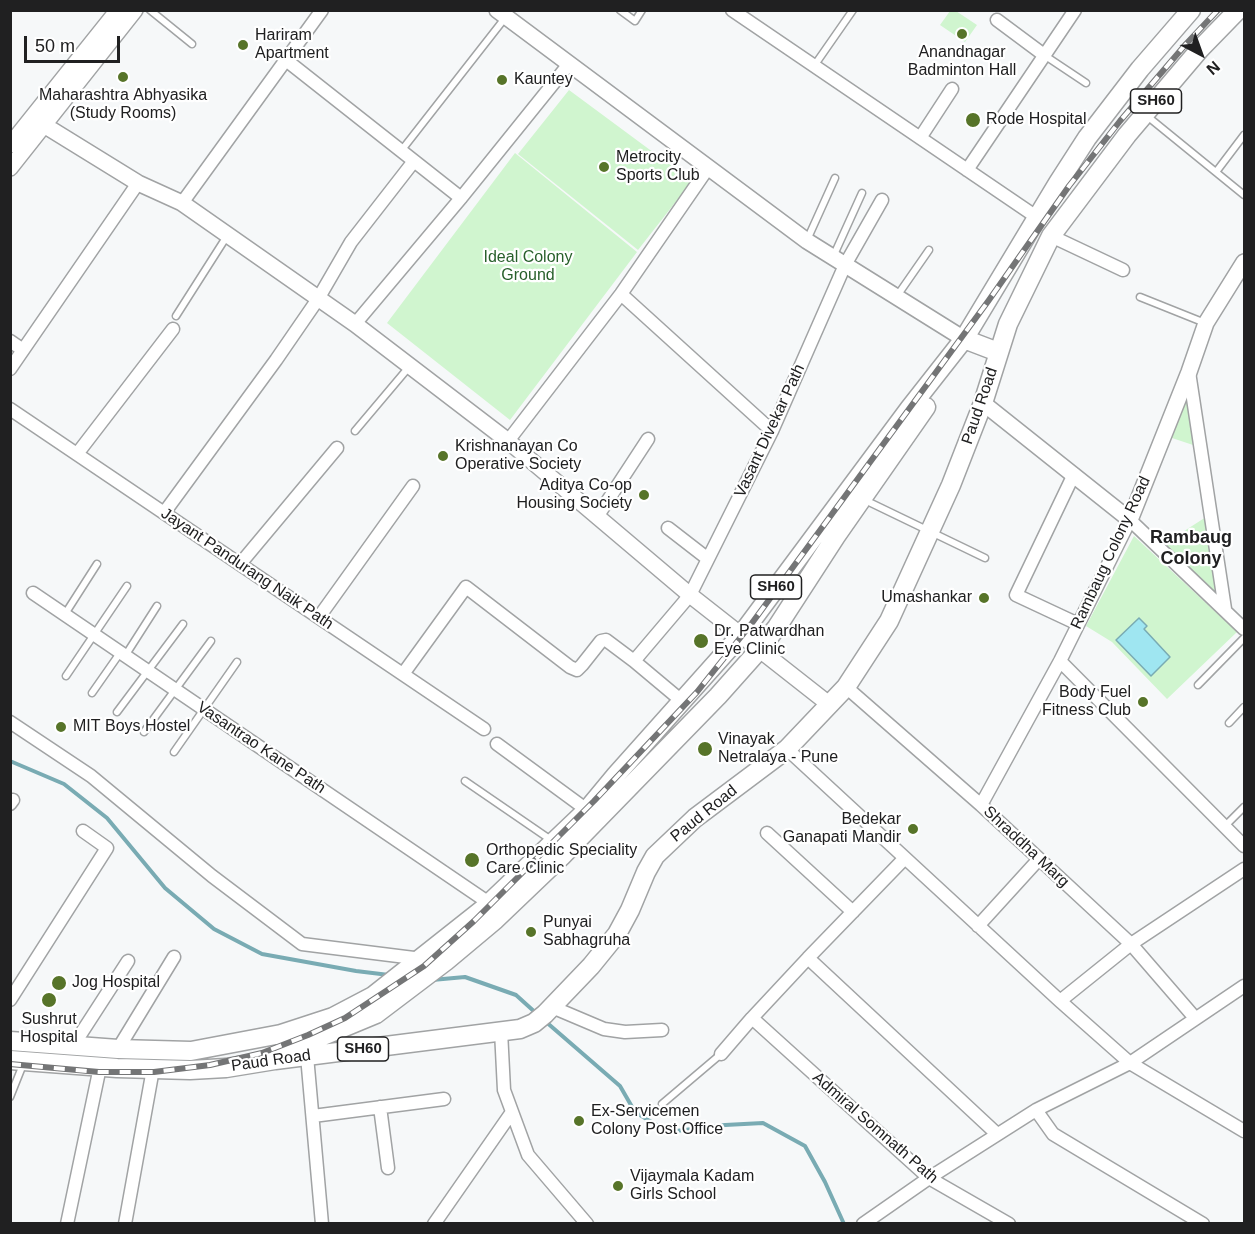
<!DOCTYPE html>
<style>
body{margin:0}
#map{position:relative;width:1255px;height:1234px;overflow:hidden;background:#f6f8f9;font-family:Arial,sans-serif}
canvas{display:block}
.frame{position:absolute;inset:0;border:12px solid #202021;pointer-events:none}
.north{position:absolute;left:1171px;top:24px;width:60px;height:60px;-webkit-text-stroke:4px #fff;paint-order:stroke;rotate:139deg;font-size:16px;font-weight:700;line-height:24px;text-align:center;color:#202021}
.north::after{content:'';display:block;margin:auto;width:21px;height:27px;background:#202021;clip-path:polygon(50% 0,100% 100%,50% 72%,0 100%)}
.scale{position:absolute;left:24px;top:36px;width:96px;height:27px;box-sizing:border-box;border:3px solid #202021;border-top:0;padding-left:8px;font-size:18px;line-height:21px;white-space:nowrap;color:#202021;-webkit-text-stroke:4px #fff;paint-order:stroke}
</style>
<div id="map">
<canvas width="1255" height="1234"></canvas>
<div class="frame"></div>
<div class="north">N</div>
<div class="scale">50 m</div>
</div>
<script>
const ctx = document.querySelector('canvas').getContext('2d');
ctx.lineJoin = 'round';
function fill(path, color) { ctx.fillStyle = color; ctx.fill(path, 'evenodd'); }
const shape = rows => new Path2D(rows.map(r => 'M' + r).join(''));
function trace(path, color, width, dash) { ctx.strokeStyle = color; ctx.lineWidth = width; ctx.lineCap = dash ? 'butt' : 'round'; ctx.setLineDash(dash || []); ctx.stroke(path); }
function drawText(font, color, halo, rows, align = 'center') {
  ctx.font = font + ' Arial,sans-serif'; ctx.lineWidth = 4.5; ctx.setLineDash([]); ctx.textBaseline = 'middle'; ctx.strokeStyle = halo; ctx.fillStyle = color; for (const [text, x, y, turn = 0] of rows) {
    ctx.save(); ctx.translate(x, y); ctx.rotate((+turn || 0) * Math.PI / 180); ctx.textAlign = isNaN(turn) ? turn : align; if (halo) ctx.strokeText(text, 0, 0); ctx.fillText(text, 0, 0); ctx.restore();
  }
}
fill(shape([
 [950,11,956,11,977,25,965,42,940,25],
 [569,90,692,181,638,250,518,154],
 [515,153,637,252,510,420,387,323],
 [1187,392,1196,446,1169,437],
 [1206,517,1218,596,1164,544],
 [1134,536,1237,632,1167,699,1112,642,1086,626]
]), '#d0f5cf');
const water = shape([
 [1139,618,1147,626,1144,629,1170,657,1151,676,1116,640,1139,618]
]);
fill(water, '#9fe6f1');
trace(water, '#79abb3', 1.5);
trace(shape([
 [10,761,64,784,107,818,165,888,214,929,262,954,356,971,389,975],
 [432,980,465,977,516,995,537,1014],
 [545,1021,620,1086,635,1112,668,1132,725,1125,763,1123,805,1146,825,1182,844,1224]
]), '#79abb3', 4);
const service = shape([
 [150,10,192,44],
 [620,10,635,21,642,10],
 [1044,55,1086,83],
 [814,66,853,10],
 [1147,116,1244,195],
 [401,151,505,18],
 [1216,172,1244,135],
 [807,240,835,178],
 [833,257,862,193],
 [897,296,929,250],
 [1140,297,1205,323],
 [176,316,227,236],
 [355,431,409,367],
 [871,503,985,558],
 [65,614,97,564],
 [125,656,157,606],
 [66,676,127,586],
 [1198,685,1244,638],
 [92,693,120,653],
 [117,712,183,624],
 [1229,723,1244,707],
 [144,732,211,641],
 [174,752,237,662],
 [465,781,551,840],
 [1225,826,1244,807],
 [10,1097,24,1062],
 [662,1104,721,1054]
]);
const minor = shape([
 [732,10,1038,218],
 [997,20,1044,55],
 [286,60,461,198],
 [920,138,952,89],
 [967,170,1075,10],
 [182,203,322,10],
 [1051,236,1123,270],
 [621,294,772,431],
 [355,324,461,198,569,64],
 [10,341,23,350],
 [10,369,138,183],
 [1189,372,1225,609],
 [10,409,484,729],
 [508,441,621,294,708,168],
 [77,454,173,329],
 [1074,474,1016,595,1078,624],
 [164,513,276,360,318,299,351,242,414,161],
 [597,517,648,439],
 [668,528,708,559],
 [240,564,337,448],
 [33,593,489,903],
 [319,617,413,486],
 [634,661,690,595,772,431,845,265,882,200],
 [1060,661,1244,846],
 [403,674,466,587,570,667,577,670,582,665,601,641,606,640,634,661,683,702],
 [846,687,981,805,1131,944,1195,1018],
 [10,722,91,776,212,876,302,944,422,959],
 [497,744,587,810],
 [787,749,1060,1001,1130,1063,1244,1131],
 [10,804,13,800],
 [981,805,1060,661,1130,520,1244,629],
 [767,833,853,912],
 [904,859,808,958,997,1134],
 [978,926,1039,859],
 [10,1000,107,848,83,831],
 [1060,1001,1131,944,1244,869],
 [552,1007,604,1029,625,1032,662,1030],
 [752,1018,929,1178,1009,1224],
 [501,1031,504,1090,528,1155,587,1224],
 [73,1046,128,961],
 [118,1049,174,957],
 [721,1054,752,1018,808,958],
 [307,1056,322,1224],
 [380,1107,388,1168],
 [1036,1110,1053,1134,1203,1224],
 [313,1116,444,1099],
 [67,1224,100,1067],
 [125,1224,153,1069],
 [434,1224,512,1112],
 [863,1224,929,1178,1036,1110,1130,1063,1244,986]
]);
const tertiary = shape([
 [497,10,807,241,964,339],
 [34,116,44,125,138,183,182,203,355,324,508,441,690,595,830,705],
 [10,145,118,10],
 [10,168,135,10],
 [983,403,1130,520,1189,372,1206,323,1244,262]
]);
const primary = shape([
 [964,339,998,352],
 [10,1041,118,1049,191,1051,281,1034,333,1017,373,996,483,909,587,810,616,775,741,635,909,409,964,339,1058,183,1087,138,1140,69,1191,10],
 [284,1049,299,1046,376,1014,446,961,495,920,562,856,718,696,759,650,777,627,836,536,926,407],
 [10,1060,117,1068,190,1070,226,1068,275,1060,520,1029,534,1023,545,1014,591,966,617,934,630,910,646,872,655,856,695,818,787,749,846,687,889,621,951,485,983,403,1008,324,1051,236,1127,135,1200,49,1238,10]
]);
trace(service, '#a1a3a4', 9);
trace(minor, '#a1a3a4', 15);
trace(tertiary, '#a1a3a4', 18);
trace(primary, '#a1a3a4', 21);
trace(service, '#fff', 6);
trace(minor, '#fff', 12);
trace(tertiary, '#fff', 15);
trace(primary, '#fff', 18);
const rail = shape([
 [10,1064,99,1072,154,1072,210,1065,262,1053,308,1035,345,1018,424,966,474,921,594,801,697,692,752,623,989,300,1069,186,1120,121,1186,44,1218,10]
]);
trace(rail, '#747576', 6);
trace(rail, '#fff', 4, [11]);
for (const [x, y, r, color] of [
 [962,34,6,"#577429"],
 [243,45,6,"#577429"],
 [123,77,6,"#577429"],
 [502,80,6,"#577429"],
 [973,120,8,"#577429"],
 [604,167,6,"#577429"],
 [443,456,6,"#577429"],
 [644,495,6,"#577429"],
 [984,598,6,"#577429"],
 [701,641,8,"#577429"],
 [1143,702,6,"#577429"],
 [61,727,6,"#577429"],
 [705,749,8,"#577429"],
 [913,829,6,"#577429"],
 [472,860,8,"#577429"],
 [531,932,6,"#577429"],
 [59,983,8,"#577429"],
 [49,1000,8,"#577429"],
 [579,1121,6,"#577429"],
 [618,1186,6,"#577429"]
]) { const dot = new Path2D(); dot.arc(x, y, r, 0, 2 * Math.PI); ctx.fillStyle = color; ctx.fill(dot); trace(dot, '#fff', 2); }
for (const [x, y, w] of [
 [1156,101,51],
 [776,587,51],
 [363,1049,51]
]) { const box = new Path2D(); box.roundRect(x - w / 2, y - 12, w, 24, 4.5); ctx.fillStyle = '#fff'; ctx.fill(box); trace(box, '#202021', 1.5); }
drawText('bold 15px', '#202021', null, [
 ["SH60",1156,101],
 ["SH60",776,587],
 ["SH60",363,1049]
]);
drawText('16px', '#202021', '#fff', [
 ["Hariram",255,36],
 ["Apartment",255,54],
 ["Anandnagar",962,53,"center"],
 ["Badminton Hall",962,71,"center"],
 ["Kauntey",514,80],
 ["Maharashtra Abhyasika",123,96,"center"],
 ["(Study Rooms)",123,114,"center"],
 ["Rode Hospital",986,120],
 ["Metrocity",616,158],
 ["Sports Club",616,176],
 ["Krishnanayan Co",455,447],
 ["Operative Society",455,465],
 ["Aditya Co-op",632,486,"right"],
 ["Housing Society",632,504,"right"],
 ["Umashankar",972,598,"right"],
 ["Dr. Patwardhan",714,632],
 ["Eye Clinic",714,650],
 ["Body Fuel",1131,693,"right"],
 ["Fitness Club",1131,711,"right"],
 ["MIT Boys Hostel",73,727],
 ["Vinayak",718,740],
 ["Netralaya - Pune",718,758],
 ["Bedekar",901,820,"right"],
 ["Ganapati Mandir",901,838,"right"],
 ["Orthopedic Speciality",486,851],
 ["Care Clinic",486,869],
 ["Punyai",543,923],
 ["Sabhagruha",543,941],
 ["Jog Hospital",72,983],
 ["Sushrut",49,1020,"center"],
 ["Hospital",49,1038,"center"],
 ["Ex-Servicemen",591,1112],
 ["Colony Post Office",591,1130],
 ["Vijaymala Kadam",630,1177],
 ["Girls School",630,1195]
], 'left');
drawText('16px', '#28602b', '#fff', [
 ["Ideal Colony",528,258],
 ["Ground",528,276]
]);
drawText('16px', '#202021', '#fff', [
 ["Paud Road",980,406,-71],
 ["Vasant Divekar Path",770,431,-65],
 ["Rambaug Colony Road",1111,553,-65],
 ["Jayant Pandurang Naik Path",247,569,34],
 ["Vasantrao Kane Path",261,748,34],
 ["Paud Road",704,814,-39],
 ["Shraddha Marg",1026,847,43],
 ["Paud Road",271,1061,-8],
 ["Admiral Somnath Path",875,1128,41]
]);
drawText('bold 18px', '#202021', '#fff', [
 ["Rambaug",1191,538],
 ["Colony",1191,559]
]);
</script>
